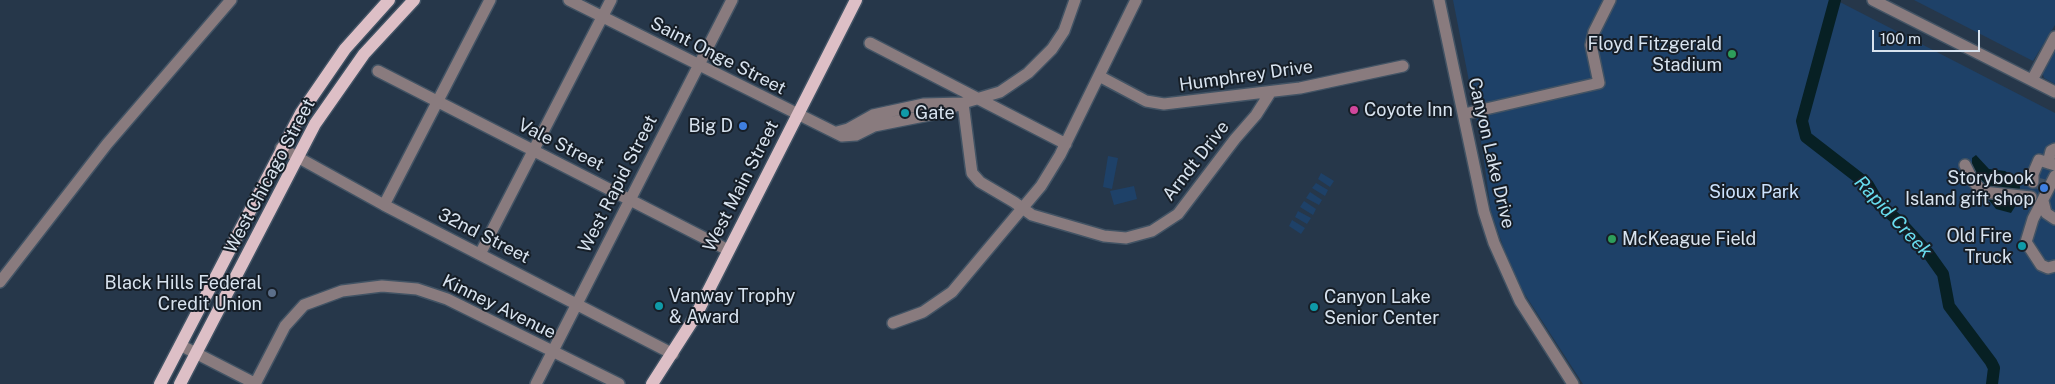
<!DOCTYPE html>
<style>
body{margin:0}
#map{position:relative;width:2055px;height:384px;overflow:hidden;background:#26374a;font-family:"Public Sans",sans-serif}
canvas{display:block}
.scale{position:absolute;left:1872px;top:30px;width:108px;height:22px;box-sizing:border-box;border:2px solid #d8e3ef;border-top:0;padding-left:6px;font-size:15px;line-height:18px;white-space:nowrap;color:#d8e3ef;-webkit-text-stroke:4px #161e27;paint-order:stroke}
</style>
<div id="map">
<canvas width="2055" height="384"></canvas>
<div class="scale">100 m</div>
</div>
<script>
const ctx = document.querySelector('canvas').getContext('2d');
ctx.lineJoin = 'round';
function fill(path, color) { ctx.fillStyle = color; ctx.fill(path, 'evenodd'); }
const shape = rows => new Path2D(rows.map(r => 'M' + r).join(''));
function trace(path, color, width, dash) { ctx.strokeStyle = color; ctx.lineWidth = width; ctx.lineCap = dash ? 'butt' : 'round'; ctx.setLineDash(dash || []); ctx.stroke(path); }
function drawText(font, color, halo, rows, align = 'center') {
  ctx.font = font + ' "Public Sans",sans-serif'; ctx.lineWidth = 4; ctx.setLineDash([]); ctx.textBaseline = 'middle'; ctx.strokeStyle = halo; ctx.fillStyle = color; for (const [text, x, y, turn = 0] of rows) {
    ctx.save(); ctx.translate(x, y); ctx.rotate((+turn || 0) * Math.PI / 180); ctx.textAlign = isNaN(turn) ? turn : align; if (halo) ctx.strokeText(text, 0, 0); ctx.fillText(text, 0, 0); ctx.restore();
  }
}
fill(shape([
 [1453,0,1836,0,2055,113,2055,384,1583,384,1522,290,1504,249,1491,211,1482,147],
 [1914,0,2055,0,2055,25,2033,61],
 [2055,47,2055,84,2044,78,2042,71],
 [1108,156,1118,158,1112,189,1103,187],
 [1321,173,1334,181,1330,187,1318,179],
 [1316,183,1328,190,1325,196,1312,188],
 [1134,186,1137,199,1114,205,1110,191],
 [1310,192,1322,200,1319,205,1306,198],
 [1304,201,1316,209,1313,215,1300,207],
 [1298,211,1311,218,1307,224,1295,217],
 [1292,220,1305,228,1301,234,1289,226]
]), '#1e4168');
fill(shape([
 [1976,155,1989,169,2005,171,2018,179,2020,187,2018,202,2011,213,1996,209,1988,199,1984,182,1976,177,1972,164,1972,158]
]), '#072024');
trace(shape([
 [1835,0,1802,121,1806,137,1868,185,1879,204,1902,224,1928,253,1943,274,1949,306,1991,362,1994,368,1992,384]
]), '#072024', 12);
trace(shape([
 [2033,182,2049,186]
]), '#415163', 11, [11, 5.5]);
const minor = shape([
 [569,0,842,136,856,135,874,126,939,113,963,103],
 [1439,0,1484,212,1494,243,1520,301,1573,384],
 [1873,0,2055,92],
 [870,43,1066,144],
 [378,71,728,250],
 [1099,76,1146,101,1164,104,1300,88,1403,66],
 [2032,80,2055,37],
 [963,103,971,166,972,173,980,182,1014,202,1032,215,1104,236,1126,238,1152,231,1178,214,1235,139,1256,115,1270,93],
 [1464,114,1599,83,1591,45,1594,32,1610,0],
 [837,132,848,129,873,115,924,104,963,103,1000,92,1028,73,1052,49,1064,31,1075,0],
 [281,148,384,205,673,354],
 [2048,163,2051,151,2055,149],
 [1965,165,1973,181,1983,192,2031,197],
 [2055,176,2033,219,2026,242,2041,265,2048,268,2055,266],
 [2033,182,2033,174,2039,160,2055,165],
 [2043,201,2046,213,2055,219],
 [384,205,490,0],
 [480,254,611,0],
 [0,282,107,144,231,0],
 [893,323,923,312,952,292,1041,186,1060,155,1136,0],
 [180,345,256,384],
 [255,384,285,326,304,305,342,291,382,286,417,289,447,299,619,384],
 [536,384,732,0]
]);
const major = shape([
 [160,384,301,113,345,49,389,0],
 [180,384,315,124,364,54,414,0],
 [652,384,695,317,856,0]
]);
trace(minor, '#425364', 14);
trace(major, '#425364', 15);
trace(minor, '#897b7e', 11);
trace(major, '#ddbfc6', 12);
for (const [x, y, r, color] of [
 [1732,54,5,"#2e9e5b"],
 [1354,110,5,"#d1479c"],
 [905,113,5,"#0f9aa8"],
 [743,126,5,"#3f7fe0"],
 [2044,188,5,"#3f7fe0"],
 [1612,239,5,"#2e9e5b"],
 [2022,246,5,"#0f9aa8"],
 [272,293,5,"#5c6f8a"],
 [659,306,5,"#0f9aa8"],
 [1314,307,5,"#0f9aa8"]
]) { const dot = new Path2D(); dot.arc(x, y, r, 0, 2 * Math.PI); ctx.fillStyle = color; ctx.fill(dot); trace(dot, '#161e27', 2); }
drawText('18px', '#d8e3ef', '#161e27', [
 ["Floyd Fitzgerald",1722,44],
 ["Stadium",1722,65],
 ["Coyote Inn",1364,110,"left"],
 ["Gate",915,113,"left"],
 ["Big D",733,126],
 ["Storybook",2034,178],
 ["Island gift shop",2034,199],
 ["Old Fire",2012,236],
 ["Truck",2012,257],
 ["McKeague Field",1622,239,"left"],
 ["Black Hills Federal",262,283],
 ["Credit Union",262,304],
 ["Vanway Trophy",669,296,"left"],
 ["& Award",669,317,"left"],
 ["Canyon Lake",1324,297,"left"],
 ["Senior Center",1324,318,"left"]
], 'right');
drawText('18px', '#d8e3ef', '#161e27', [
 ["Saint Onge Street",718,56,27],
 ["Humphrey Drive",1246,76,-8],
 ["Vale Street",561,145,27],
 ["Canyon Lake Drive",1491,153,77],
 ["Arndt Drive",1196,161,-52],
 ["West Chicago Street",270,176,-62],
 ["West Rapid Street",618,184,-63],
 ["West Main Street",741,186,-63],
 ["32nd Street",484,236,27],
 ["Kinney Avenue",499,307,26]
]);
drawText('18px', '#cce2fd', '#161e27', [
 ["Sioux Park",1754,192]
]);
drawText('italic 19px', '#68ddef', '#161e27', [
 ["Rapid Creek",1893,217,47]
]);
</script>
